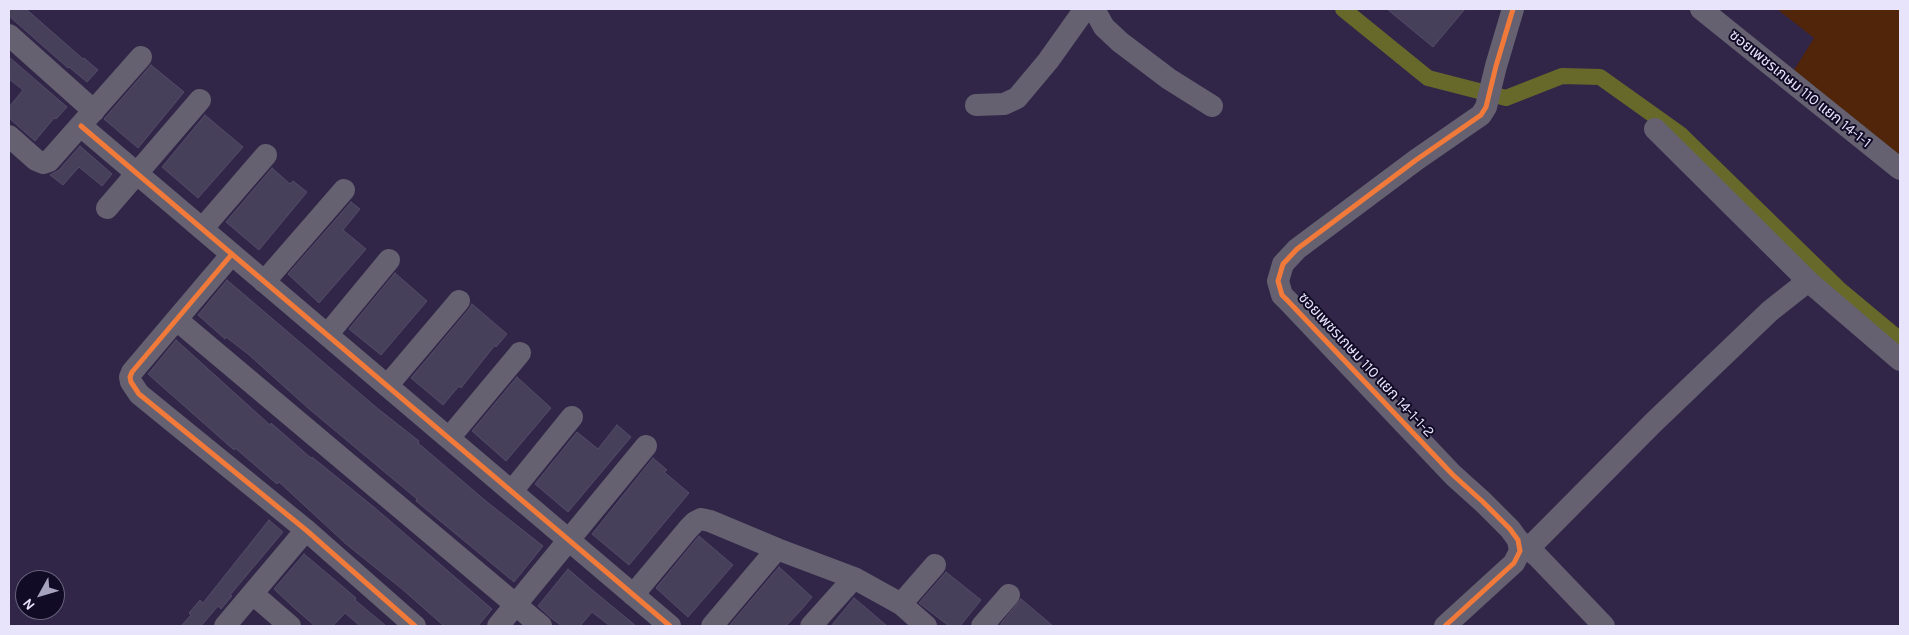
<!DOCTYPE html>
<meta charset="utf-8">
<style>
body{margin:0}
#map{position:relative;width:1909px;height:635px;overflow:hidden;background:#312648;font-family:Karla,sans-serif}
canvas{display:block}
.frame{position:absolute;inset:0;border:10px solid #e7e4fc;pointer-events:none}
.north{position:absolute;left:15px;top:570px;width:50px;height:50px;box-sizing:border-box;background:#120b26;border:1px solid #67627c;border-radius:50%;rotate:231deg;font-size:14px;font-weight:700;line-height:20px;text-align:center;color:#e7e4fc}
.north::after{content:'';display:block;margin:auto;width:18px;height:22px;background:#a7a2bd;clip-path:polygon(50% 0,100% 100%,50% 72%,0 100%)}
</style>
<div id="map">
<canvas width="1909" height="635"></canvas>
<div class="frame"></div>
<div class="north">N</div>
</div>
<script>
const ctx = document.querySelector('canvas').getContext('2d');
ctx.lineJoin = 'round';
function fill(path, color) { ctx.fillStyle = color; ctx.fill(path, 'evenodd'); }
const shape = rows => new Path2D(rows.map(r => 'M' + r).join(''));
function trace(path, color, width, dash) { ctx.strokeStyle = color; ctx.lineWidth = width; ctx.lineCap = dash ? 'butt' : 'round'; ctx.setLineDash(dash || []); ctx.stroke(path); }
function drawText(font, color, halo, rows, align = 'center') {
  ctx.font = font + ' Karla,"Noto Sans Thai",sans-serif'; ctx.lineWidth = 4; ctx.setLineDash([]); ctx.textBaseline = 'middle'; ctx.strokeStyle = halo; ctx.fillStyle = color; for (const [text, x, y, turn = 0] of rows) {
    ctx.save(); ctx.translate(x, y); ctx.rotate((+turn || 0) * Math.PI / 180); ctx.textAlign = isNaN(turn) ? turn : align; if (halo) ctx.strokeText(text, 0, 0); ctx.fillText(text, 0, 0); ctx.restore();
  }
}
fill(shape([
 [1777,9,1900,9,1900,157,1794,70,1814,38]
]), '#50250a');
trace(shape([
 [1343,9,1428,78,1506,98,1562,76,1600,77,1680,134,1840,290,1900,340]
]), '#67692a', 16);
const building = shape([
 [9,9,26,9,83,59,84,58,98,70,87,82,69,67,68,68,9,16,9,9],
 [1387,9,1465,9,1433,47,1387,9],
 [9,57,67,107,56,119,54,118,35,141,9,118,9,107,23,90,9,79,9,57],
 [151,65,184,92,138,148,104,119,151,65],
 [205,115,243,147,198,198,162,167,205,115],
 [80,146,112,174,102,186,79,167,63,185,50,175,59,170,80,146],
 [272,168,290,184,293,181,307,192,259,250,226,222,272,168],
 [351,202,360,209,343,230,366,249,319,303,288,274,351,202],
 [395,273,427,301,381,355,349,329,395,273],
 [227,280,377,408,419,441,418,443,487,502,543,546,514,582,416,501,417,499,308,408,248,354,226,337,225,339,198,315,227,280],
 [472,304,507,334,496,347,495,345,461,388,459,386,443,405,411,378,469,309,472,304],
 [176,340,270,425,271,423,311,458,312,457,375,508,492,609,478,626,444,626,402,589,346,544,279,482,277,484,235,448,234,450,148,374,176,340],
 [517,377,551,408,506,461,472,431,517,377],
 [617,425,631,437,568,512,535,484,577,432,598,449,617,425],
 [653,458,667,470,664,472,689,493,629,565,592,534,653,458],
 [269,520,283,532,230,595,232,596,221,609,218,606,201,626,181,626,191,615,189,613,200,600,203,603,269,520],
 [699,536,733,565,688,617,656,588,699,536],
 [304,554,335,580,356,598,355,600,386,626,360,626,345,613,333,626,315,626,292,606,274,589,304,554],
 [779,567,812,597,802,609,786,626,729,626,779,567],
 [568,569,590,588,636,626,610,626,592,612,580,626,562,626,551,618,538,606,568,569],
 [946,572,981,600,960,626,949,626,919,603,946,572],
 [854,598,866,608,887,626,831,626,854,598],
 [1021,599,1053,626,999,626,1021,599]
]);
fill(building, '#46405a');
trace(building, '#544c68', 1);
trace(shape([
 [1094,9,1104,27,1120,42,1169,79,1212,106],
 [1701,9,1900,169],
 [9,35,94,111],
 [976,105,1004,104,1017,98,1048,61,1085,9],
 [81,126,670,626],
 [1655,129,1808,281,1900,360],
 [9,136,36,160,43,163,49,161,141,57],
 [107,208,200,100],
 [202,229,266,155],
 [232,254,132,372,130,377,131,382,139,394,306,530,415,626],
 [264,282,344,190],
 [177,320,541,626],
 [327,335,389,260],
 [387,386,459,301],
 [449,438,520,353],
 [512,491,572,417],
 [1518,540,1537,556,1604,626],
 [1528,549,1653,423,1770,311,1808,281],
 [253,594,290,626],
 [633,595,689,528,695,522,701,519,710,521,777,549,854,578,901,604,926,626],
 [901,604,935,565],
 [225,626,306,530],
 [498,626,646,446],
 [712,626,777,549],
 [811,626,854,578],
 [982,626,1009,595],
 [1445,626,1514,563,1520,551,1518,540,1510,529,1483,502,1453,475,1288,301,1282,295,1278,281,1283,264,1297,249,1416,160,1481,115,1486,107,1496,66,1513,9]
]), '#656171', 22);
trace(shape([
 [81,126,670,626],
 [232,254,132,372,130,377,131,382,139,394,306,530,415,626],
 [1445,626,1514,563,1520,551,1518,540,1510,529,1483,502,1453,475,1288,301,1282,295,1278,281,1283,264,1297,249,1416,160,1481,115,1486,107,1496,66,1513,9]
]), '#f17a3a', 5);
drawText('15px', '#e7e4fc', '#120b26', [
 ["ซอยเพชรเกษม 110 แยก 14-1-1",1800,89,39],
 ["ซอยเพชรเกษม 110 แยก 14-1-1-2",1366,365,47]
]);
</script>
